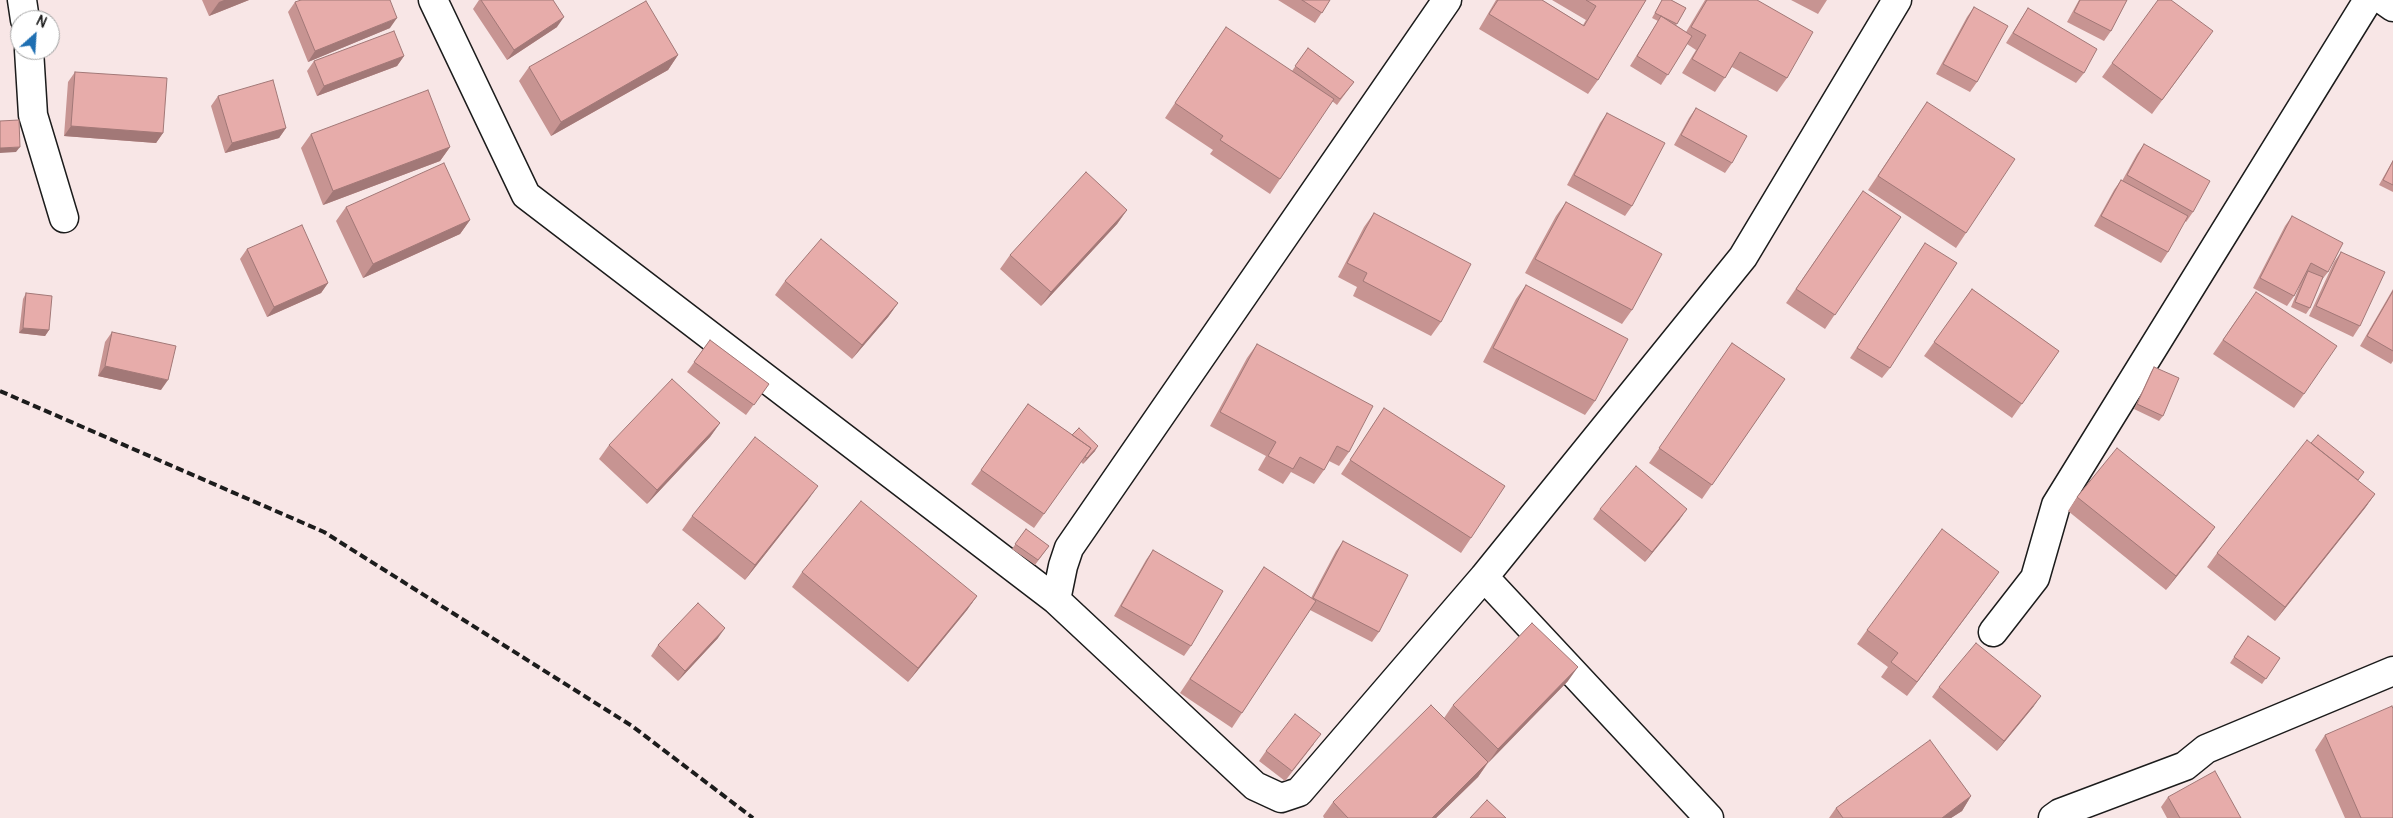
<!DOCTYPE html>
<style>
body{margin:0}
#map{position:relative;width:2393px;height:818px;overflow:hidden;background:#f8e6e6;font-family:Pangolin,sans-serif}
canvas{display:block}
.north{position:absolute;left:10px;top:10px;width:50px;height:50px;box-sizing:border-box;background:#fff;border:1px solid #a4a4a4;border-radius:50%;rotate:26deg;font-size:14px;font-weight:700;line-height:20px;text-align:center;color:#1c1c1c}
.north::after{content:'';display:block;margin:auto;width:18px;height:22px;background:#1f6fb2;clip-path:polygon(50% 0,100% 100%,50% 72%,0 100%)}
</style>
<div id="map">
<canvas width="2393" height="818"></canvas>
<div class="north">N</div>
</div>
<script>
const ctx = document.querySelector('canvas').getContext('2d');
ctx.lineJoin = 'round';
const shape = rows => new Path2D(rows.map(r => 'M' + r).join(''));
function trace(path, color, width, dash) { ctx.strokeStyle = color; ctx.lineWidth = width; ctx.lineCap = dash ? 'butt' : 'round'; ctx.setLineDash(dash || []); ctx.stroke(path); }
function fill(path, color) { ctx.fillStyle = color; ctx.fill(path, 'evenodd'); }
const street = shape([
 [22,0,25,20],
 [433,0,526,195,1056,600],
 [1447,0,1069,548,1063,566,1056,600,1255,786,1281,798,1299,792,1484,577,1743,257,1897,0],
 [2383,0,2393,7],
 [29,50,33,115,64,218],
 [1484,577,1709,818],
 [1993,632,2035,578,2056,505,2368,0],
 [2053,818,2060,813,2185,766,2206,749,2393,671]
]);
trace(street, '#1c1c1c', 31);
trace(street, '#fff', 28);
trace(shape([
 [0,391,324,532,632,726,753,818]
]), '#1c1c1c', 4, [8, 4]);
fill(shape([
 [202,0,249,0,209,16],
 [479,0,553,0,557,27,507,60,473,9],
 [1278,0,1330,0,1315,23],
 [1496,0,1542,0,1583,25,1586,20,1552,0,1646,0,1598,80,1588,94,1479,29],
 [1662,0,1671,0,1686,8,1676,25,1686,32,1705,0,1757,0,1787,78,1777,92,1732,67,1715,92,1682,73,1696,50,1687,44,1661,85,1630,66,1658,21,1652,18],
 [1791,0,1827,0,1818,14],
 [2079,0,2127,0,2111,31,2104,41,2067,22],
 [295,2,390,28,308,62,288,12],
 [1974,7,1977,82,1970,92,1936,74,1967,17],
 [2028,8,2084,73,2076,83,2006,43,2021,19],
 [1216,41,1292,71,1308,48,1354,82,1337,105,1332,101,1270,194,1210,154,1213,150,1165,118],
 [2203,45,2152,114,2102,77,2112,63],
 [678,55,668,70,551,136,519,81,529,67],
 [404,56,397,66,317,96,307,71,314,61],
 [75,72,163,133,156,143,64,136,68,82],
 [218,96,286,128,279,138,225,153,211,106],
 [1927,102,1966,233,1956,248,1868,190],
 [1696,108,1732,163,1725,173,1674,145,1689,118],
 [1607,113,1632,206,1625,216,1567,185,1600,123],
 [311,134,450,147,440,161,323,205,301,148],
 [2144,144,2193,212,2186,222,2185,221,2168,252,2161,263,2094,226,2114,190,2121,180,2122,181,2137,154],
 [2393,160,2393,192,2379,185],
 [1863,191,1901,217,1825,329,1786,303],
 [1566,202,1632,310,1622,324,1525,273,1556,216],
 [346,207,470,220,460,234,363,278,336,221],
 [1127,210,1117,224,1041,306,1000,269,1010,255],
 [1374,213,1441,322,1431,336,1353,296,1357,287,1338,277,1364,227],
 [2292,216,2328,272,2321,281,2310,308,2306,314,2291,307,2302,280,2294,296,2287,306,2253,288,2285,226],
 [1925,243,1890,368,1882,378,1850,358],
 [247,249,328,283,321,293,267,317,240,259],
 [2341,252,2360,326,2353,337,2309,316,2334,262],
 [785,281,898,303,888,317,852,359,775,295],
 [1526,285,1595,401,1585,415,1483,362,1516,299],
 [1972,289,2059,351,2012,418,1924,356],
 [2393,289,2393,361,2391,364,2360,346],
 [26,293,49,330,45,336,19,333,23,299],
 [2246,306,2304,394,2294,408,2213,354],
 [112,332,161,390,98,376,105,342],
 [710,340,769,384,746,415,687,372],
 [1732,343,1785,379,1702,499,1649,463],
 [1257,344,1349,452,1339,466,1329,461,1324,470,1314,484,1291,472,1283,484,1258,470,1266,456,1210,426,1247,358],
 [2154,367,2163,416,2159,421,2134,409,2151,372],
 [1028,404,1095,451,1083,464,1081,462,1034,528,971,484],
 [1384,408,1471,538,1461,553,1341,474],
 [720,423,710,437,647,504,599,459,609,445],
 [2358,481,2375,494,2365,508,2275,621,2207,567,2217,553],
 [2077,497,2215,527,2205,541,2166,590,2068,511],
 [808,500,745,580,682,530,692,516],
 [1600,509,1680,519,1645,562,1593,519],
 [1026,529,1049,546,1035,565,1012,549],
 [1343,541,1379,632,1372,642,1310,610,1232,728,1180,693,1264,567,1311,598,1336,551],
 [1153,550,1191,646,1184,656,1114,616,1146,560],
 [802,572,977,596,967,610,908,682,792,587],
 [1999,572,1907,696,1881,677,1888,667,1857,644,1867,630],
 [2248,636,2280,658,2262,684,2230,663],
 [718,638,678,681,651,656,658,645],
 [1568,681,1488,763,1478,777,1436,818,1324,818,1323,816,1333,802,1444,718,1453,705],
 [1939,687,2034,706,1997,751,1932,697],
 [2325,735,2393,818,2345,818,2315,750],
 [1314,744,1285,781,1259,761,1266,751],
 [1971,796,1962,811,1951,818,1829,818,1836,808],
 [2168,797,2241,818,2167,818,2161,807]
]), '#c79492');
fill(shape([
 [224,0,249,0,209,16,219,2],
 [564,17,557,27,507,60,514,50],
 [397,18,390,28,308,62,315,51],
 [678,55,668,70,551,136,561,122],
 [404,56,397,66,317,96,324,86],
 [71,126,163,133,156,143,64,136],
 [286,128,279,138,225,153,232,143],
 [20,147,16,152,0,153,0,148],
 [450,147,440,161,323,205,333,191],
 [1127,210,1117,224,1041,306,1051,292],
 [470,220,460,234,363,278,373,264],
 [328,283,321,293,267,317,274,307],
 [898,303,888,317,852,359,862,345],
 [23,328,49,330,45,336,19,333],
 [105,366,168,380,161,390,98,376],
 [720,423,710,437,647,504,657,490],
 [1098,446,1095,451,1083,464,1087,458],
 [818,486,808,500,745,580,755,565],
 [2375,494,2365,508,2275,621,2285,607],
 [1687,509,1680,519,1645,562,1652,552],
 [2215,527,2205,541,2166,590,2176,576],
 [1999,572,1989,586,1907,696,1917,682],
 [977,596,967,610,908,682,918,668],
 [725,628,718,638,678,681,685,671],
 [1578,667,1568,681,1488,763,1498,749],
 [2041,696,2034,706,1997,751,2004,741],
 [1488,762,1478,777,1436,818,1432,818],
 [1971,796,1962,811,1951,818,1942,818]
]), '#a27877');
const building = shape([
 [301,0,390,0,397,18,315,51,295,2,301,0],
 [481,0,553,0,564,17,514,50,481,0],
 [1302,0,1330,0,1322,13,1302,0],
 [1498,0,1542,0,1584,26,1596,6,1586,0,1646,0,1598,80,1489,14,1498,0],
 [1662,0,1671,0,1686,8,1677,24,1655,13,1662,0],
 [1707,0,1757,0,1813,32,1787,78,1740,52,1725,78,1692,59,1706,35,1691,27,1707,0],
 [2080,0,2127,0,2111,31,2074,12,2080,0],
 [2158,0,2171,0,2213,31,2162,100,2112,63,2158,0],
 [646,1,678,55,561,122,529,67,646,1],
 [1974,7,2008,26,1977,82,1943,64,1974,7],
 [2028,8,2097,49,2084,73,2013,33,2028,8],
 [1661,16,1692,36,1668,75,1637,56,1661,16],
 [1226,27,1334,99,1280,179,1220,140,1223,136,1175,103,1226,27],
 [394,31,404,56,324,86,314,61,394,31],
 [1308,48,1354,82,1340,99,1295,66,1308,48],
 [75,72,167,78,163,133,71,126,75,72],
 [273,80,286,128,232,143,218,96,273,80],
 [428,90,450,147,333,191,311,134,428,90],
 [1927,102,2015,159,1966,233,1878,176,1927,102],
 [1696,108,1747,136,1732,163,1681,135,1696,108],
 [1607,113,1665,143,1632,206,1574,175,1607,113],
 [19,120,20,147,0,148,0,121,19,120],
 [2144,144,2210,181,2193,212,2127,175,2144,144],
 [2393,161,2393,185,2383,180,2393,161],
 [444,163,470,220,373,264,346,207,444,163],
 [1086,172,1127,210,1051,292,1010,255,1086,172],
 [2121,180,2188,216,2168,252,2101,216,2121,180],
 [1863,191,1901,217,1835,315,1796,289,1863,191],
 [1566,202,1662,254,1632,310,1535,259,1566,202],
 [1374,213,1471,264,1441,322,1363,281,1367,273,1347,263,1374,213],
 [2292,216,2343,243,2328,272,2311,263,2294,296,2260,278,2292,216],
 [302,225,328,283,274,307,247,249,302,225],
 [821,239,898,303,862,345,785,281,821,239],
 [1925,243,1957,263,1890,368,1857,348,1925,243],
 [2341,252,2385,272,2360,326,2316,306,2341,252],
 [2308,271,2323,277,2310,308,2295,302,2308,271],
 [1526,285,1628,339,1595,401,1493,348,1526,285],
 [1972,289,2059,351,2022,404,1934,342,1972,289],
 [2393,291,2393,351,2367,336,2393,291],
 [2256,292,2337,346,2304,394,2223,340,2256,292],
 [26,293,52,296,49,330,23,328,26,293],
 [112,332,176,346,168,380,105,366,112,332],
 [710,340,769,384,754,405,694,362,710,340],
 [1732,343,1785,379,1712,485,1659,448,1732,343],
 [1257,344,1373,406,1349,452,1337,446,1324,470,1300,457,1293,469,1268,456,1276,442,1220,412,1257,344],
 [2154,367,2179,378,2163,416,2137,404,2154,367],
 [672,379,720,423,657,490,609,445,672,379],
 [1028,404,1091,448,1044,514,981,470,1028,404],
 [1384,408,1505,486,1471,538,1350,460,1384,408],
 [1079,428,1098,446,1087,458,1085,457,1091,448,1072,435,1079,428],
 [2318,435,2364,472,2358,480,2311,443,2318,435],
 [755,437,818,486,755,565,692,516,755,437],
 [2307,440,2375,494,2285,607,2217,553,2307,440],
 [2117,448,2215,527,2176,576,2077,497,2117,448],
 [1636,466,1687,509,1652,552,1600,509,1636,466],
 [861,501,977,596,918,668,802,572,861,501],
 [1026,529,1049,546,1038,560,1015,544,1026,529],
 [1942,529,1999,572,1917,682,1891,662,1898,653,1867,630,1942,529],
 [1343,541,1408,575,1379,632,1313,598,1343,541],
 [1153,550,1223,591,1191,646,1121,606,1153,550],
 [1264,567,1316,601,1242,713,1190,679,1264,567],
 [698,603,725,628,685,671,658,645,698,603],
 [1532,623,1578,667,1498,749,1453,705,1532,623],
 [2248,636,2280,658,2266,679,2234,657,2248,636],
 [1976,643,2041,696,2004,741,1939,687,1976,643],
 [1431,705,1488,762,1432,818,1348,818,1333,802,1431,705],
 [2392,706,2393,709,2393,818,2361,818,2325,735,2392,706],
 [1295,714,1321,734,1292,771,1266,751,1295,714],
 [1930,740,1971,796,1942,818,1843,818,1836,808,1930,740],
 [2215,771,2241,818,2180,818,2168,797,2215,771],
 [1487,800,1506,818,1470,818,1487,800]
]);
fill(building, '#e7acaa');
trace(building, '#a27877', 1);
</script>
